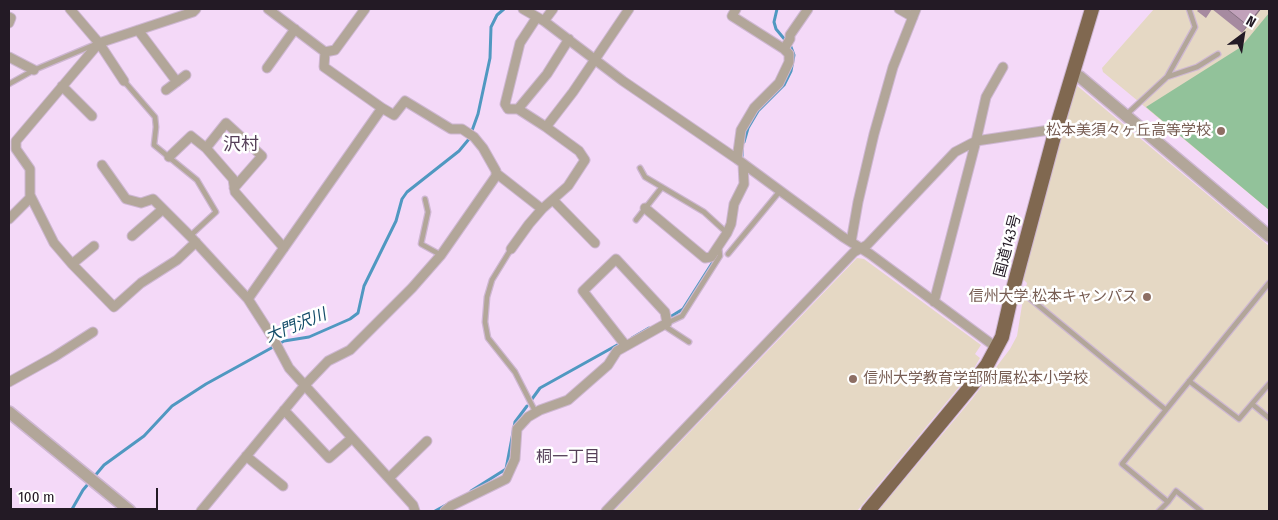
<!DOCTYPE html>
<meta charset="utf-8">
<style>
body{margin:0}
#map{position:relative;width:1278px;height:520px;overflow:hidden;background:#f4d9f8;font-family:"Fira Sans Condensed",sans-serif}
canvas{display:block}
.frame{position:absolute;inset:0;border:10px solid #231a25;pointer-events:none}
.north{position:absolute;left:1218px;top:10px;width:50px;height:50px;-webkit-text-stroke:4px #fff;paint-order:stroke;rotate:31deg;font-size:14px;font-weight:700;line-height:20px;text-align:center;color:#231a25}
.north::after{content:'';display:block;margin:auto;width:18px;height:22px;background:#231a25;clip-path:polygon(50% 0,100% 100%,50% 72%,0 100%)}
.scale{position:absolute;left:10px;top:488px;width:148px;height:22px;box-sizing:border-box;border:2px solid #231a25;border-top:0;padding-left:6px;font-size:15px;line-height:18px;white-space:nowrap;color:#231a25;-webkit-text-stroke:4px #fff;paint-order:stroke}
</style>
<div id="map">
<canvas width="1278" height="520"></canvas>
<div class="frame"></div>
<div class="north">N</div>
<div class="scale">100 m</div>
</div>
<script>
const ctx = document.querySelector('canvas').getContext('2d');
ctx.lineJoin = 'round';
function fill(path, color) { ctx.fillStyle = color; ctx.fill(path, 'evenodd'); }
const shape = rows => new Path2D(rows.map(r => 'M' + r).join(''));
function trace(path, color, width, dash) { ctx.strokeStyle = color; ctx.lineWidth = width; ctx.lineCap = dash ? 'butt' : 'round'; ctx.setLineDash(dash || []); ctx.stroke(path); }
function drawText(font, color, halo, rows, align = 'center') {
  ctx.font = font + ' "Fira Sans Condensed","Noto Sans JP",sans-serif'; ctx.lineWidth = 5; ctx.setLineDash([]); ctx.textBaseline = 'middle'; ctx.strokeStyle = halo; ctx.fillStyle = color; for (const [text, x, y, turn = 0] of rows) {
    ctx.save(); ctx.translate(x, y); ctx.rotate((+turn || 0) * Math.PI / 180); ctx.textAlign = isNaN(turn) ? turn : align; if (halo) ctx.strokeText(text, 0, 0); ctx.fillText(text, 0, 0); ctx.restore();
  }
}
fill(shape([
 [1154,9,1269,9,1269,210,1103,72,1102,68],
 [1075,84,1269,246,1269,511,878,511,972,399,1010,349,1017,336,1023,299,1025,299,1028,288,1026,287,1027,283,1022,278],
 [857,258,864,259,981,345,975,354,980,358,973,370,857,511,614,511]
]), '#e5d8c4');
fill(shape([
 [1269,13,1269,210,1146,107,1241,47]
]), '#92c29a');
trace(shape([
 [744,142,748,128,758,111,784,85,791,71,794,55,791,47,776,29,774,22,777,9],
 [742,148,742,156],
 [670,317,683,309,716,257],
 [632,338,649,328],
 [532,399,540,388,619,344],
 [471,491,506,469,515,422,527,406],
 [71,511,83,490,104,465,144,436,172,406,206,384,284,341,309,337,350,319,358,313,364,286,396,221,402,199,407,192,459,151,469,139,478,114,490,58,491,27,497,15,504,9],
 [435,511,446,505]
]), '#5098c1', 3);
const service = shape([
 [1167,77,1197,67,1218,54],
 [124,81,155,117,156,127,154,145,197,180,216,212,190,236],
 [9,84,34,70,96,44],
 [1127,114,1167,77,1195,27,1189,9],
 [640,168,645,177,704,212,727,233],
 [425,199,428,212,421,244,441,255],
 [636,220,662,187],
 [511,249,492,280,487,297,485,322,488,338,515,372,536,413],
 [728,254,780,191],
 [1015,290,1022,292,1166,410],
 [667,323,682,316,720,256,719,247],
 [663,325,689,342],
 [1189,381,1239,419,1269,384],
 [1252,404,1269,418],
 [1168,502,1176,491,1201,511],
 [1159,511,1168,502,1122,464,1269,283]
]);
const minor = shape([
 [70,9,99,43,124,81],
 [268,9,325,52],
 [523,9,544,21,623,81,737,159,843,237,870,254,997,348],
 [736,9,732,16,784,49,789,54,789,62,779,83,754,108,741,130,737,159],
 [899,9,913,17],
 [9,17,11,18,9,23],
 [544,21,553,9],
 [138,30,177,82],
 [784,49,790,39,790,35,808,9],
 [325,52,335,50,365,9],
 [9,57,34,70],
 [267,68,295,29],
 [62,86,92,116],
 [166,90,186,75],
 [518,109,547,74,569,39],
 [546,127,573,92,629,9],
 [206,148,226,123,262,156,234,188],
 [169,157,191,136,206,148,233,179,235,192,284,248],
 [102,165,126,199,141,203,153,199,190,236,248,299,273,338,289,368,413,505,415,511],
 [496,173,542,209],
 [30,195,54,243,72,264,114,307,141,283,177,260,196,242],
 [553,200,595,243],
 [645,208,705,258,711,257,727,233,731,224,734,204,744,184,743,164],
 [9,219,30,198,30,169,16,149,16,141,99,43,193,12,196,9],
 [132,236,163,209],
 [851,242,858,202,874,134,893,67,916,9],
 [511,249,529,224,542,209,568,186,585,160,579,151,546,127,518,109,508,109,505,104,520,43,537,17],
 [72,264,94,246],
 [248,299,382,108],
 [934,302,976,141,986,97,1003,67],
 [9,382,54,357,93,332],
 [284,410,329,458,352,438],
 [246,456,283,486],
 [389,478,427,441],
 [201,511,305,385,328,361,350,350,412,288,441,255,496,176,496,171,483,148,474,137,462,129,451,129,405,101,394,115,382,108,324,67,325,52],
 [445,511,451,506,506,479,515,459,517,429,528,417,540,410,568,400,608,365,617,351,626,346,667,323,665,312,616,259,583,291,626,346],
 [606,511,854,252,867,245,955,152,976,141,1056,129]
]);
const tertiary = shape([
 [1073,73,1080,77,1269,236],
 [9,412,130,511]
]);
const trunk = shape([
 [868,511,972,385,987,365,1002,337,1013,289,1056,129,1092,9]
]);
trace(service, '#ceb7d2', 7);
trace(minor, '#ceb7d2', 11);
trace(tertiary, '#ceb7d2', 14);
trace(trunk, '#ceb7d2', 16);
trace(service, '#b2a699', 4.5);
trace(minor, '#b2a699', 9);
trace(tertiary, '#b2a699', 11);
trace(trunk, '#806850', 14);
fill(shape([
 [1199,9,1261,9,1242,33,1212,9,1206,18,1197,11]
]), '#a68aa0');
fill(shape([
 [1260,9,1261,9,1242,33,1247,25]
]), '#877182');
const building = shape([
 [1227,9,1260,9,1247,25,1227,9]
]);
fill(building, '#c1a1ba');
trace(building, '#877182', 1);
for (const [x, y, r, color] of [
 [1221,131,5,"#8d6e63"],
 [1147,297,5,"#8d6e63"],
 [853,379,5,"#8d6e63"]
]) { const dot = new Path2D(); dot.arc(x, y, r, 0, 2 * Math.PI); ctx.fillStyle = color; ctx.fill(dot); trace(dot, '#fff', 2); }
drawText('15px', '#785e54', '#fff', [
 ["松本美須々ヶ丘高等学校",1211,131],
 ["信州大学 松本キャンパス",1137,297],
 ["信州大学教育学部附属松本小学校",863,379,"left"]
], 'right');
drawText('15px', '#231a25', '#fff', [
 ["国道143号",1008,246,-75]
]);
drawText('italic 16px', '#134c69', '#fff', [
 ["大門沢川",296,326,-22]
]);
drawText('16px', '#564059', '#fff', [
 ["桐一丁目",568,458]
]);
drawText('18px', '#564059', '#fff', [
 ["沢村",241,145]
]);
</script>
